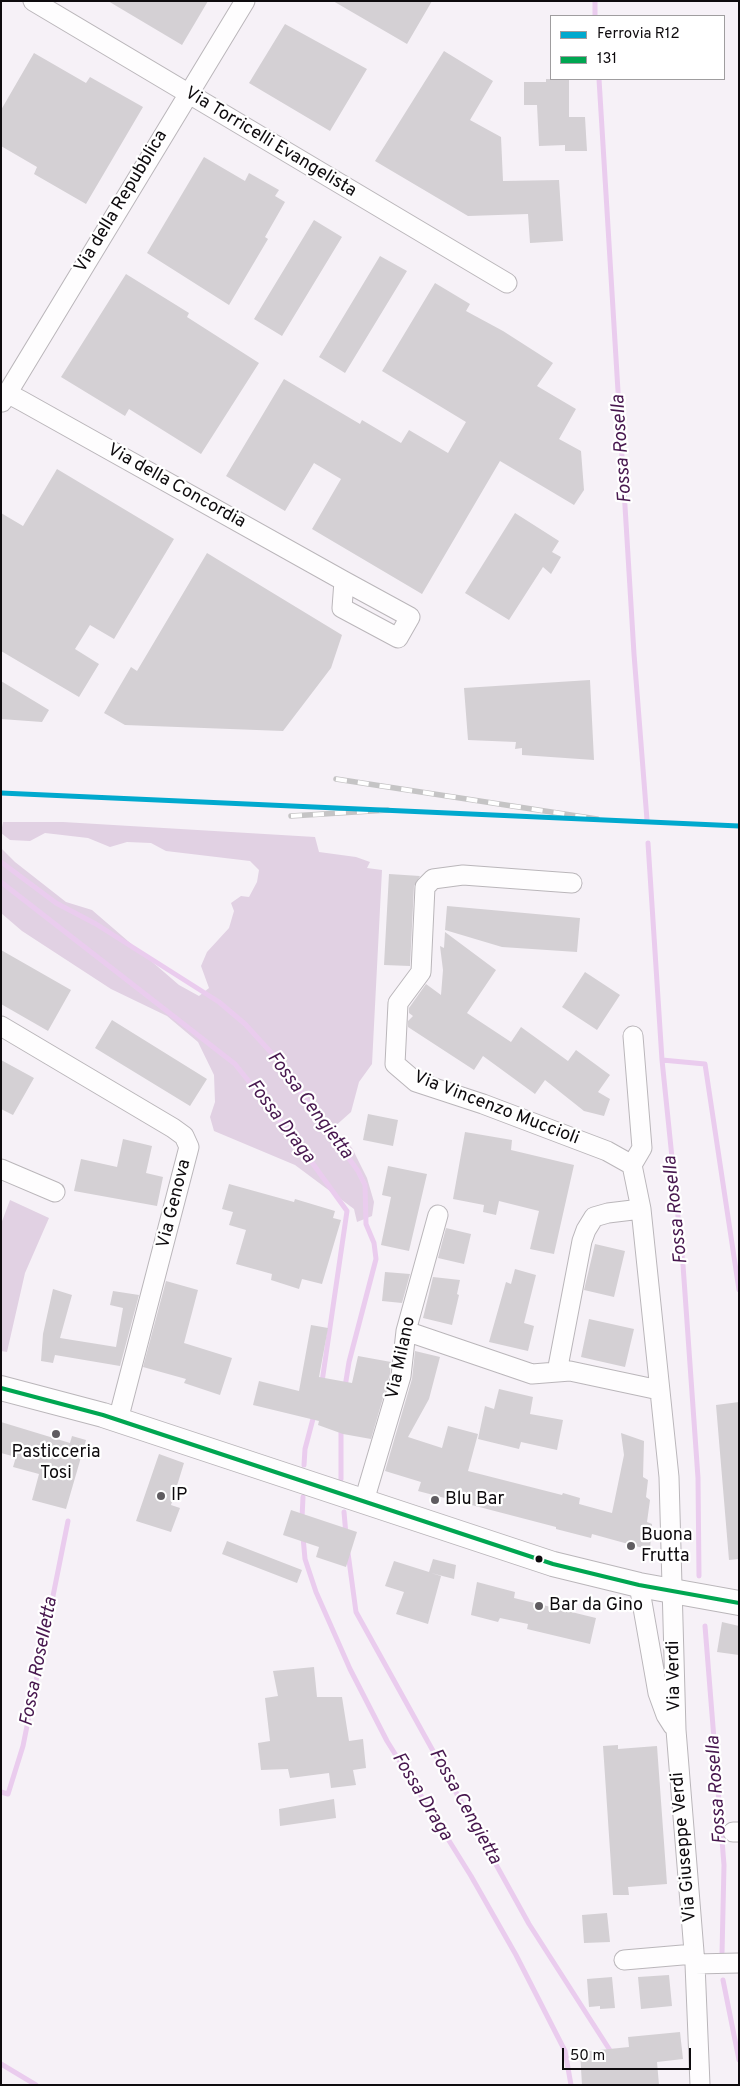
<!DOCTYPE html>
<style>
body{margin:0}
#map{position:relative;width:740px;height:2086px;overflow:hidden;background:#f6f1f7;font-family:Overpass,sans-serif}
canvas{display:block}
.frame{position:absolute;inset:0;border:2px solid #0e0b0e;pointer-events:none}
.legend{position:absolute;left:550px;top:15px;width:175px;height:65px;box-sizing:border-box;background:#fff;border:1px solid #9f9d9f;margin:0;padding:6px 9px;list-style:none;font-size:15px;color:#0e0b0e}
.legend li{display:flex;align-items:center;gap:10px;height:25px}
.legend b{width:25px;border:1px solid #9f9d9f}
.scale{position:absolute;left:562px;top:2048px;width:129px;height:22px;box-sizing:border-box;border:2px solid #0e0b0e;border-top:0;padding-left:6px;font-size:15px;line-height:18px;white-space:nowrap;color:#0e0b0e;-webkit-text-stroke:4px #fff;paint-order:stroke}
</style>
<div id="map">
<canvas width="740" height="2086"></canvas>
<div class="frame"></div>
<ul class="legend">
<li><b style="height:6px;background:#00a9ce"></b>Ferrovia R12</li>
<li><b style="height:6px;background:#00a651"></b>131</li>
</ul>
<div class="scale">50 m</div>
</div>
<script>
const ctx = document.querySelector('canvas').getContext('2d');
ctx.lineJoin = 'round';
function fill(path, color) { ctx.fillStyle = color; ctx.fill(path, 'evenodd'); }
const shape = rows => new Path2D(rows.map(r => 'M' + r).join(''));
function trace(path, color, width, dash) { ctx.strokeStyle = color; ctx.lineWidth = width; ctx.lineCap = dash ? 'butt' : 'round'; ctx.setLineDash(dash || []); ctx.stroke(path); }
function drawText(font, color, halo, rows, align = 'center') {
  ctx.font = font + ' Overpass,sans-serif'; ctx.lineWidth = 4.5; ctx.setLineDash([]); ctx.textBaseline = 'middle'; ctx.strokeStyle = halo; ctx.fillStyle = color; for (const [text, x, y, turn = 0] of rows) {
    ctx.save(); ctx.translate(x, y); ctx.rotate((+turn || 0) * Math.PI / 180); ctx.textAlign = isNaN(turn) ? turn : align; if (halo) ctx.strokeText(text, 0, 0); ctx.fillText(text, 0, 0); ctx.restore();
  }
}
fill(shape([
 [3,822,63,822,315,837,319,852,356,857,370,862,367,868,382,870,372,1064,359,1082,351,1112,333,1128,352,1148,367,1178,374,1202,372,1216,357,1222,354,1209,295,1165,214,1131,210,1117,215,1102,214,1075,198,1042,167,1016,111,989,22,931,1,913,1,848,15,862,66,902,92,910,179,985,199,996,209,988,201,966,207,952,229,928,234,911,231,903,241,896,249,897,257,882,259,870,250,861,166,851,151,843,127,842,110,847,88,838,45,833,30,841,10,840,1,833],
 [10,1200,49,1218,25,1273,7,1352,1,1351,1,1224]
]), '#e1d1e3');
trace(shape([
 [595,1,595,16],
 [599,79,634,654,647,820],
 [648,843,662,1060,683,1265,698,1478,699,1576],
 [1,862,56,903,96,924,219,1002,245,1024,277,1059,358,1171,365,1185,366,1224,374,1243,376,1259,349,1362,345,1387],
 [1,882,235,1064,295,1139,347,1211,322,1382],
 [662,1060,705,1064,739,1290],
 [304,1465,305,1449,314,1415],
 [341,1479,341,1427],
 [344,1512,346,1535],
 [302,1518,303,1497],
 [303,1537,305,1559,316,1592,350,1669,387,1741,471,1876,516,1955,565,2051,571,2085],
 [348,1553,356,1612,529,1924,613,2055],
 [705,1626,724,1865,722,1954],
 [1,1792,8,1794,23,1746,68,1521],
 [723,1980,739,2060],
 [1,2064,36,2085]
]), '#eaccee', 5);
fill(shape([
 [108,1,208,1,182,45],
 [333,1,432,1,407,44],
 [285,24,367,69,330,131,249,83],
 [444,51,493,81,470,120,501,137,503,181,559,180,563,241,530,243,528,214,468,216,375,161],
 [34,53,86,83,90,77,143,107,86,204,34,174,37,167,1,146,1,110],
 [546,79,569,79,569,117,585,117,587,151,565,151,565,145,539,146,537,105,524,105,524,82,546,82],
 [204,157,245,181,249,173,279,190,275,196,285,202,265,237,268,239,229,305,147,253],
 [314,220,342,237,282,336,254,319],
 [380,256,407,271,345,373,319,357],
 [126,274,189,313,187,317,259,363,201,454,129,409,125,416,61,377],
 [435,283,470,304,466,311,503,331,553,363,537,386,576,409,559,439,581,451,584,490,574,505,500,461,422,594,312,529,341,479,314,463,285,511,226,476,284,379,360,424,362,420,401,443,409,430,448,453,466,422,382,371],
 [57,469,174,539,114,639,90,625,75,649,99,664,79,697,1,651,1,513,23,526],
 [515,513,559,541,552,552,561,557,551,574,543,567,509,620,465,593],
 [207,553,342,635,331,668,283,731,125,725,104,713,131,667,137,671],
 [590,680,594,760,522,755,522,748,515,749,516,742,468,740,464,688],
 [1,681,49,710,42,722,1,719],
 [389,874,420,876,414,886,410,966,384,965],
 [447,906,580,918,577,952,502,947,445,930],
 [445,932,496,970,467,1013,511,1042,521,1027,568,1061,576,1050,610,1075,598,1092,610,1099,604,1116,584,1111,545,1080,535,1094,483,1056,474,1070,408,1027,408,1021,413,1016,409,1013,409,1008,426,984,441,995,443,970,440,946,444,948],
 [1,950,71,990,48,1031,1,1004],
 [585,972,620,995,597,1030,562,1007],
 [112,1020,207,1079,190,1106,95,1048],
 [1,1060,34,1078,13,1115,1,1109],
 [368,1114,398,1120,393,1146,363,1140],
 [465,1132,512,1140,511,1150,574,1165,554,1254,530,1249,539,1211,499,1201,496,1215,483,1212,484,1205,453,1199],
 [123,1139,152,1146,146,1173,163,1177,157,1206,74,1191,81,1159,117,1167],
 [388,1166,427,1174,409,1251,381,1245,391,1197,382,1195],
 [229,1184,294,1202,295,1199,335,1211,333,1218,341,1220,322,1284,302,1279,299,1289,271,1280,272,1274,236,1264,246,1230,229,1225,233,1212,222,1209],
 [446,1228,471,1234,464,1264,438,1258],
 [595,1244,625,1251,614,1297,584,1290],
 [515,1269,536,1275,524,1323,534,1326,528,1351,489,1342,506,1282,511,1284],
 [385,1272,410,1274,402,1303,382,1301],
 [433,1277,460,1280,457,1294,459,1295,452,1325,423,1318],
 [166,1281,198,1290,184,1343,232,1358,220,1395,184,1383,186,1379,143,1367],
 [53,1289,72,1295,60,1338,116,1347,123,1308,110,1305,113,1291,139,1295,120,1366,55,1355,53,1363,41,1361,43,1334],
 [589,1319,634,1329,625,1367,581,1357],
 [311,1325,328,1328,319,1377,352,1383,358,1356,391,1362,390,1374,371,1439,343,1434,318,1425,319,1421,253,1405,259,1381,299,1391],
 [415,1351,440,1357,429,1399,408,1437,442,1448,448,1426,478,1434,468,1471,562,1495,563,1493,580,1498,579,1504,612,1513,624,1455,621,1433,644,1441,643,1477,648,1480,646,1497,650,1500,647,1522,652,1524,650,1550,592,1534,591,1538,556,1529,556,1527,418,1491,421,1482,385,1471,412,1379],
 [499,1389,533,1397,530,1414,563,1420,557,1450,521,1442,519,1449,478,1439,485,1406,494,1409],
 [739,1402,739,1559,729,1560,716,1405],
 [1,1422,70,1443,72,1436,86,1440,66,1509,32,1500,39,1474,13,1467,16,1457,1,1453],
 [159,1454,184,1463,171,1505,180,1508,171,1532,136,1521],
 [291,1510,357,1532,346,1567,316,1557,319,1547,283,1535],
 [227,1541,302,1570,297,1583,222,1554],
 [433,1559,456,1565,454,1579,431,1573,441,1576,428,1624,396,1614,404,1592,385,1586,394,1561,429,1572],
 [477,1582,515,1592,514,1598,596,1618,590,1644,527,1629,528,1624,500,1618,498,1622,471,1615],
 [722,1622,739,1626,739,1655,717,1652],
 [314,1667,317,1697,342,1697,349,1741,363,1739,366,1768,353,1770,356,1785,331,1788,329,1773,290,1778,288,1769,261,1770,258,1743,270,1741,265,1698,278,1696,273,1671],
 [618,1745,618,1749,657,1746,667,1884,628,1887,629,1895,613,1895,603,1746],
 [334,1799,336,1818,280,1826,279,1809],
 [607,1913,610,1942,584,1943,582,1915],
 [669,1975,672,2006,641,2009,638,1977],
 [612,1977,615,2008,600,2009,600,2006,589,2007,587,1979],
 [680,2032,683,2059,657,2062,659,2085,582,2085,580,2052,629,2047,628,2037]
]), '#d4d0d4');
const minor = shape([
 [33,1,507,283],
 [7,393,22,401,344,581,410,617,398,638,342,608,344,581],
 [2,402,245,1],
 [572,883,463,875,433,879,425,887,421,972,398,1003,395,1064,416,1082,483,1104,607,1151,632,1165,641,1209,669,1477,676,1730,695,1964,700,2085],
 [1,1026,173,1128,184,1136,189,1147,118,1420],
 [632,1165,642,1148,633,1036],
 [1,1169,55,1192],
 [406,1331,532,1374,570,1371,659,1390],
 [557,1372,582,1241,586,1230,594,1217,608,1213,641,1209],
 [364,1501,401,1376,406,1331,438,1215],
 [639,1585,658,1693,666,1715,673,1726],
 [733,1832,739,1832],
 [624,1960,694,1954],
 [695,1964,739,1963]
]);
const major = shape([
 [1,1388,103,1415,553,1564,639,1585,739,1603]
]);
trace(minor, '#bab6ba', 21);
trace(major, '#bab6ba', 26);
trace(minor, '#fefdfe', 19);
trace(major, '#fefdfe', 24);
const rail = shape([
 [336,779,597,819],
 [291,816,388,810]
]);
trace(rail, '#c5c4c5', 5.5);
trace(rail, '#fff', 4, [11]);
trace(shape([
 [1,1388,103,1415,553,1564,639,1585,739,1603]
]), '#00a651', 4);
trace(shape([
 [1,793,739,826]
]), '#00a9ce', 5);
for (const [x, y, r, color] of [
 [56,1434,5,"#5f5c60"],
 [161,1496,5,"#5f5c60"],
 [435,1500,5,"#5f5c60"],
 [631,1546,5,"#5f5c60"],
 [539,1559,4.5,"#0e0b0e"],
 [539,1606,5,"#5f5c60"]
]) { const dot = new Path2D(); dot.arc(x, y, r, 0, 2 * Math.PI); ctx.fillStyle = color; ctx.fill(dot); trace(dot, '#fff', 2); }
drawText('18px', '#0e0b0e', '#fff', [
 ["Via Torricelli Evangelista",270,143,31],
 ["Via della Repubblica",122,202,-59],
 ["Via della Concordia",176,487,29],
 ["Via Vincenzo Muccioli",496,1109,21],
 ["Via Genova",175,1204,-76],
 ["Via Milano",402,1358,-78],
 ["Via Verdi",675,1676,-91],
 ["Via Giuseppe Verdi",685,1847,-95]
]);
drawText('18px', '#0e0b0e', '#fff', [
 ["Pasticceria",56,1453,"center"],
 ["Tosi",56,1474,"center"],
 ["IP",171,1496],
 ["Blu Bar",445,1500],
 ["Buona",641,1536],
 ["Frutta",641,1557],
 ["Bar da Gino",549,1606]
], 'left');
drawText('italic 19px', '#47174e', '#fff', [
 ["Fossa Rosella",623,449,-94],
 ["Fossa Cengietta",309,1106,53],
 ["Fossa Draga",280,1122,53],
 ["Fossa Rosella",677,1210,-96],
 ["Fossa Roselletta",40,1662,-79],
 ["Fossa Rosella",718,1790,-94],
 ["Fossa Draga",421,1797,59],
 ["Fossa Cengietta",464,1807,61]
]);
</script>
